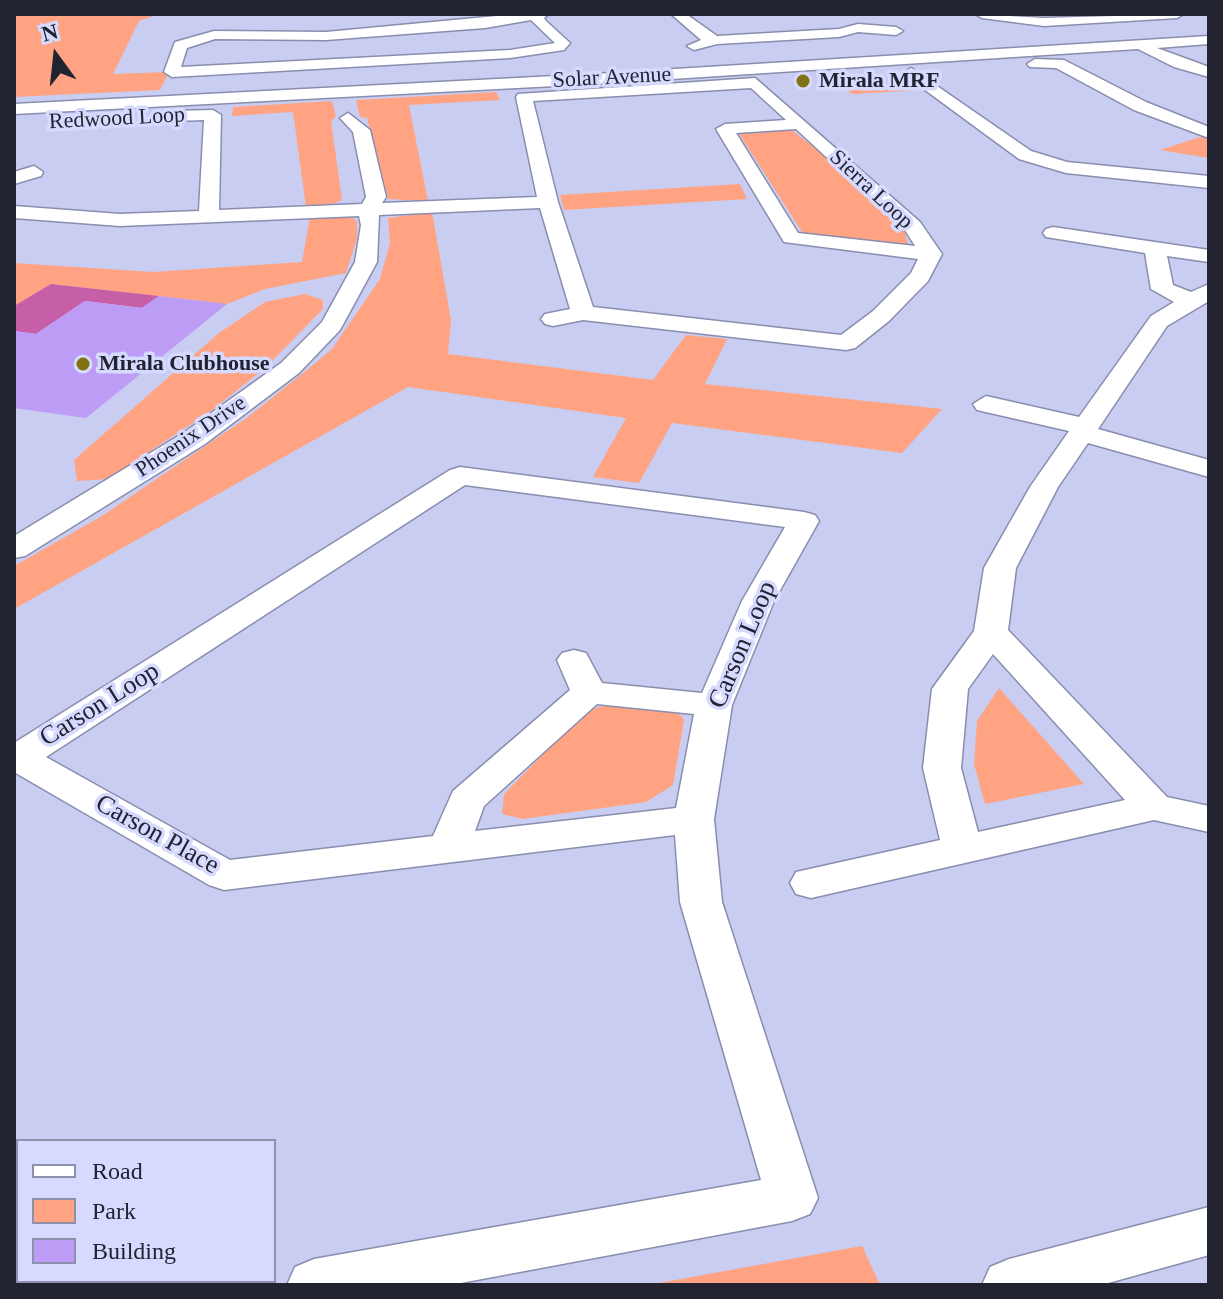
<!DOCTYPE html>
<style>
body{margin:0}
#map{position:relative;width:1223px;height:1299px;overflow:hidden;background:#c9cdf1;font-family:"Times New Roman",serif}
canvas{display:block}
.frame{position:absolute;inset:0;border:16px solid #222331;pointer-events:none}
.legend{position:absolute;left:16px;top:1139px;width:260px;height:144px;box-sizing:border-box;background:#d6dafe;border:2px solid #8e91ac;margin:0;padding:10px 14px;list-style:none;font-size:24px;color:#222331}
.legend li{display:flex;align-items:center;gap:16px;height:40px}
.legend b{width:40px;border:2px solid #8e91ac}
.north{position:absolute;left:16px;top:16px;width:80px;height:80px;-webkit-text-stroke:6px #d6dafe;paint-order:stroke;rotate:345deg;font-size:22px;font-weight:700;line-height:32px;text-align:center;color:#222331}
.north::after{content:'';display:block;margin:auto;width:28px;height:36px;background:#222331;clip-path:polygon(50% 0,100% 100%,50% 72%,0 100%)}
</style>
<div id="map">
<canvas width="1223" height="1299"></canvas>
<div class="frame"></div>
<ul class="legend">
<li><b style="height:10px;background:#fff"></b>Road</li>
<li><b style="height:22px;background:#ffa383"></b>Park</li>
<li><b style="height:22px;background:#bc9cf4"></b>Building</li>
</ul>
<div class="north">N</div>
</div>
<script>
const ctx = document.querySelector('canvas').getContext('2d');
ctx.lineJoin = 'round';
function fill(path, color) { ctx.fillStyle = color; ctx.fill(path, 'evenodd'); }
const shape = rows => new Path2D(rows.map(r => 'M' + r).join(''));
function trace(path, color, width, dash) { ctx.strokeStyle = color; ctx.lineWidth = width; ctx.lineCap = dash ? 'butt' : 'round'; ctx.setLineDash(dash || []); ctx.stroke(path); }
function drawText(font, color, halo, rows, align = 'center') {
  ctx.font = font + ' "Times New Roman",serif'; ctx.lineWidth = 7; ctx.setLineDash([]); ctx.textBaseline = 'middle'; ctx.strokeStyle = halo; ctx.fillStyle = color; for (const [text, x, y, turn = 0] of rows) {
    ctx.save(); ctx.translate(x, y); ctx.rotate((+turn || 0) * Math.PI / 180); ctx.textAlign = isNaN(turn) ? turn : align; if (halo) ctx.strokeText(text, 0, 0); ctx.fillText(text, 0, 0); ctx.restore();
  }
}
fill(shape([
 [14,14,159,14,139,21,113,74,169,72,160,90,14,97],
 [911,82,921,90,852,94,843,86],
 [496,92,500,100,409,105,428,201,388,199,367,118,360,117,356,100],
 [332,101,336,116,331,121,342,200,328,206,306,207,293,112,232,116,233,107],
 [789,128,846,172,903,226,908,244,804,235,738,132],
 [1200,137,1209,139,1209,158,1160,150],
 [740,184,747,199,564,210,560,195],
 [432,212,451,320,448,354,653,380,686,335,727,339,705,384,942,409,902,453,672,423,639,483,593,477,626,418,408,387,14,609,14,566,102,516,248,417,307,370,332,349,380,279,390,243,388,218],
 [344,216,355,219,357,223,357,238,346,273,265,289,227,304,51,284,14,306,14,263,153,272,302,262,310,217],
 [305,294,323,300,323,309,266,367,211,411,108,479,77,481,74,460,219,333,265,302],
 [999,688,1084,784,985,804,974,764,977,721],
 [608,705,679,713,684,720,673,785,646,802,523,819,502,814,504,794,587,710],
 [862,1246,880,1285,648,1285]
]), '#ffa383');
fill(shape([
 [51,284,159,296,142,308,85,301,36,334,14,331,14,306]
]), '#c75ea8');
fill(shape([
 [159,296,227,304,86,418,14,408,14,331,36,334,85,301,142,308]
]), '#bc9cf4');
const minor = shape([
 [518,14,549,14,544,18,546,21,570,43,564,50,510,58,172,77,164,72,175,42,214,31,326,32,518,14],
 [531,20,555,43,510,50,181,67,187,48,215,39,326,40,485,28,531,20],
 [671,14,686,14,717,36,839,29,858,24,896,27,903,31,896,35,858,32,839,37,717,44,694,50,687,46,701,40,671,14],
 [975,14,1044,18,1184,14,1177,18,1044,26,982,18,975,14],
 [1209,36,1209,44,1157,48,1209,67,1209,77,1174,67,1138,49,594,84,14,114,14,104,594,74,1209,36],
 [1035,59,1064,60,1146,102,1209,127,1209,138,1134,110,1056,68,1030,67,1027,64,1035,59],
 [911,68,1031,151,1067,162,1209,176,1209,188,1066,173,1019,159,906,76,903,73,911,68],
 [755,78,920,222,942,254,928,281,889,321,855,348,846,350,583,320,553,326,545,324,541,319,545,314,570,309,540,208,379,215,377,262,340,330,299,373,205,444,25,556,14,558,14,536,185,432,281,363,322,322,355,262,361,225,359,216,120,226,14,218,14,206,120,214,199,211,204,120,174,121,166,116,174,111,213,110,221,115,219,210,362,204,366,197,353,132,340,118,348,113,370,130,386,197,382,203,537,197,516,97,518,94,755,78],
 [751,88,786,120,725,124,716,129,784,242,918,259,911,273,873,311,841,335,593,307,558,202,533,101,751,88],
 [796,129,905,230,915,246,798,233,736,133,796,129],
 [34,166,43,172,41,176,14,184,14,172,34,166],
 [1053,227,1209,250,1209,262,1167,256,1173,285,1191,292,1209,284,1209,301,1167,326,1098,429,1209,460,1209,477,1088,443,1058,487,1016,568,1008,630,1167,797,1209,806,1209,832,1154,820,811,898,796,894,790,883,796,872,940,840,923,768,932,689,974,631,984,568,1030,487,1069,431,977,410,973,404,986,396,1079,417,1151,316,1174,302,1151,289,1145,253,1046,237,1043,233,1046,229,1053,227],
 [993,654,1125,800,978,832,961,768,968,689,993,654],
 [460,467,804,512,815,515,819,521,774,601,732,705,714,819,722,902,818,1198,810,1214,792,1221,450,1285,287,1285,295,1267,314,1259,761,1180,680,902,675,835,224,890,209,885,14,772,14,743,450,470,460,467],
 [465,485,785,527,742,601,702,693,602,683,586,653,574,650,562,653,557,660,570,690,453,791,433,836,230,860,46,757,465,485],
 [597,704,694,714,676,808,475,831,484,806,597,704],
 [1209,1207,1209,1255,1101,1285,982,1285,990,1267,1009,1259,1209,1207]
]);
trace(minor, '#898dae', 3);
fill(minor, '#fff');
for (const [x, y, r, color] of [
 [803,81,8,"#807213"],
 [83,364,8,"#807213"]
]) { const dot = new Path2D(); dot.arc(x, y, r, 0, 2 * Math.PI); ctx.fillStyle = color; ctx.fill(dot); trace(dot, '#d6dafe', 3); }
drawText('22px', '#222331', '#d6dafe', [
 ["Solar Avenue",612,78,-3],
 ["Redwood Loop",117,119,-3],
 ["Sierra Loop",871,190,43],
 ["Phoenix Drive",191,437,-34]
]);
drawText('bold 22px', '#222331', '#d6dafe', [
 ["Mirala MRF",819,81],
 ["Mirala Clubhouse",99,364]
], 'left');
drawText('26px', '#222331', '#d6dafe', [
 ["Carson Loop",743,645,-67],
 ["Carson Loop",100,705,-32],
 ["Carson Place",157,835,29]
]);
</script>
